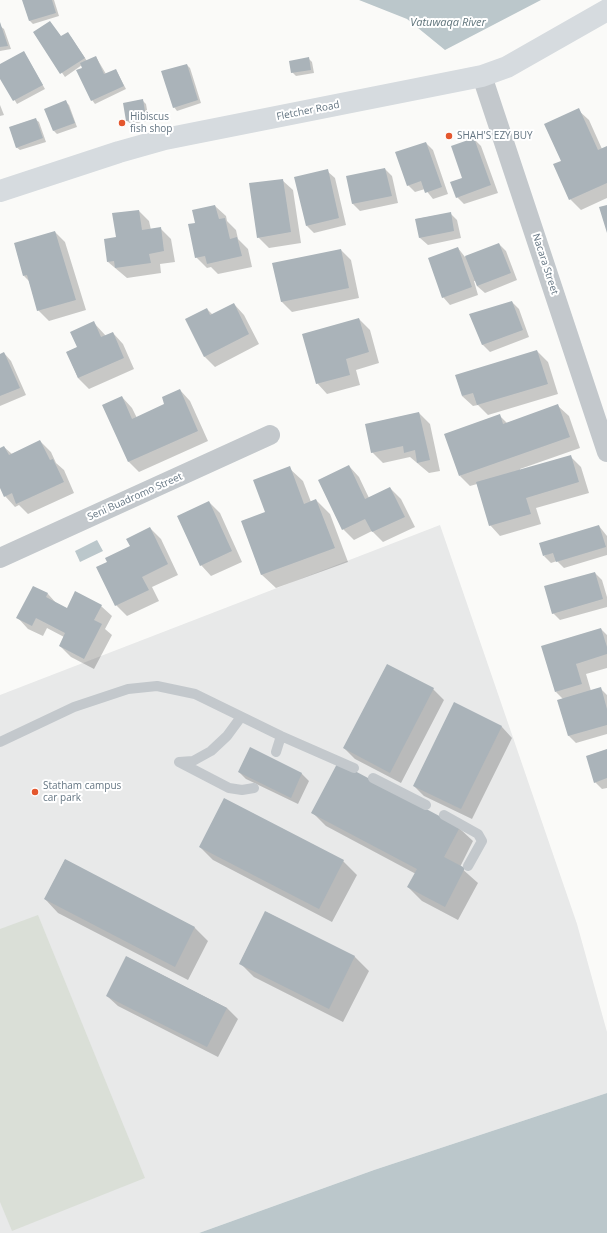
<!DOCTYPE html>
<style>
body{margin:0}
canvas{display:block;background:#fafaf8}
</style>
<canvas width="607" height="1233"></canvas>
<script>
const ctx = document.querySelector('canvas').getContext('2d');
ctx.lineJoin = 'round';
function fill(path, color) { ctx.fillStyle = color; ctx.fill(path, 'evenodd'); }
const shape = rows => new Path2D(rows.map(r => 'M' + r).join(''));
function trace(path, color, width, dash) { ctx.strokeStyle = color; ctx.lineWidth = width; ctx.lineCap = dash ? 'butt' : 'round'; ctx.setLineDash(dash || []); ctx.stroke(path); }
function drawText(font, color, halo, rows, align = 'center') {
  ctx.font = font + ' "Open Sans",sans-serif'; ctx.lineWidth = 4; ctx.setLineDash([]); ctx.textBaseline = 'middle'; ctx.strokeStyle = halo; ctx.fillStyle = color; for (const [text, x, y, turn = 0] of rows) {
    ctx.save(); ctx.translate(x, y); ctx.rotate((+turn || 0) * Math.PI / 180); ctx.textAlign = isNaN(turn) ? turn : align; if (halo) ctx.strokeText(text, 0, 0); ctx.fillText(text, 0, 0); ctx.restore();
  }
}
fill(shape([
 [440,525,577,924,607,1032,607,1093,374,1170,199,1233,0,1233,0,695]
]), '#e8e9e9');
fill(shape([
 [38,915,145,1178,12,1231,0,1202,0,929]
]), '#dadfd7');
fill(shape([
 [359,0,541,0,445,50,407,19],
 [97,540,103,551,80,562,75,551],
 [607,1093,607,1233,199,1233,374,1170]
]), '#bbc7cb');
fill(shape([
 [23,0,54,0,59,16,33,24,30,21],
 [50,22,61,37,71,37,87,61,96,57,106,74,116,70,126,89,95,104,92,100,82,65,65,77,34,33],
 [0,26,4,29,11,49,0,51],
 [24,52,45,89,17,104,0,76,0,65],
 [308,58,312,62,314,73,296,76,292,72],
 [187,65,190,68,201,103,177,111,174,107],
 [143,101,146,104,149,121,131,124,127,121,124,104],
 [66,102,69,105,77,127,57,134,54,131,46,109],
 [0,105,4,115,0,116],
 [578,110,589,120,602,149,607,147,607,198,581,210,570,199,555,165,562,161],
 [35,119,39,122,46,142,20,150,16,147],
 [474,139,481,146,498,193,464,204,457,197,464,178],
 [426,143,433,150,448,194,433,199,425,189,415,192,408,185],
 [385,169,392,176,398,203,360,211,353,204,347,177],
 [327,171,335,178,346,225,314,233,307,226],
 [282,180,293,190,301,243,269,248,258,237],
 [215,206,226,216,227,221,236,230,238,239,248,249,252,267,218,274,211,267,207,268,196,257,196,223],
 [139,211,149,221,151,230,161,229,171,239,175,262,160,264,161,273,127,278,108,262],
 [450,213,457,220,461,238,428,245,420,238,416,219],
 [55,232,65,242,86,310,49,321,38,310,29,281,24,276],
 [499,244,506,251,517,280,485,293,477,286,476,281,474,281,478,295,450,305,443,297,458,248,465,257],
 [341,250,351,260,359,298,292,312,281,301],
 [512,302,519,309,529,337,490,352,482,344],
 [234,304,244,315,259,344,215,367,204,356,207,309,213,315],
 [359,319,370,330,379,363,356,370,360,385,327,394,317,383],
 [94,323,106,336,113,333,123,344,134,369,89,389,78,378,67,352,78,347],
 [537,351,548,362,558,394,488,415,478,405,473,406,462,396],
 [4,353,11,361,26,395,0,406,0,355],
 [180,390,190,401,208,441,139,472,129,462,103,405,122,397,132,408,137,418,166,404],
 [558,406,569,416,580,448,520,469,520,471,570,456,581,467,589,493,536,508,541,524,500,536,490,525,477,484,470,486,460,476,500,416,507,423],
 [419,413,430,424,440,471,429,473,410,457,383,463,372,452],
 [40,441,51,452,56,463,64,470,74,493,28,514,19,505,15,507,5,496,0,486,0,449,4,447,12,454],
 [349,466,359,477,369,498,390,488,401,499,415,527,383,542,372,531,354,540,343,529],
 [289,468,303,481,311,502,316,500,330,514,348,562,276,588,262,575,242,521,266,513],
 [209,502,220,513,242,562,211,576,201,565],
 [599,526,607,536,607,555,564,568,557,561,551,563,544,556],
 [150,528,161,539,178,575,152,587,159,601,127,616,116,605,98,568,131,547],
 [595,573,602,580,607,597,607,607,560,620,553,613],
 [33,587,48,594,57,604,68,609,101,606,112,616,105,629,112,635,94,669,71,657,60,646,64,637,47,628,43,636,28,629,18,618],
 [601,629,607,635,607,668,586,674,591,691,600,688,607,695,607,734,576,743,569,736,563,699,556,692],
 [433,689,444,700,401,783,355,759,344,748],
 [454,704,502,727,512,738,472,819,424,796,414,786],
 [250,749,302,774,309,781,298,804,246,779,239,772],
 [607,750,607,788,602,789,595,782],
 [313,813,459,828,473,841,460,867,478,883,458,920,422,901,408,887,416,874,326,826],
 [200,847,343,861,357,875,332,922,213,860],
 [65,860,195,928,208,941,188,980,58,913,45,899],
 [266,912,355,957,369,971,343,1022,254,977,240,963],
 [127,957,227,1008,238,1019,218,1057,118,1006,107,996]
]), '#0003');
fill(shape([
 [22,0,52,0,56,13,29,21],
 [50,21,61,36,68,32,85,58,60,74,33,32],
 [0,22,8,46,0,47],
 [24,51,43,85,13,101,0,79,0,64],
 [96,56,104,74,116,69,124,86,91,101,76,70,82,68,80,63],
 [309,57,311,70,291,73,289,61],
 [187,64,198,100,173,108,161,71],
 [143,99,146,118,126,121,123,103],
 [66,100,75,123,53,131,44,109],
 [579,108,598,150,607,146,607,183,569,200,553,164,561,161,544,124],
 [36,118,43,138,16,148,9,127],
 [474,138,491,185,456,198,450,182,462,178,451,146],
 [426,142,442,187,425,193,421,181,407,186,395,152],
 [385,168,392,196,352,204,346,176],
 [328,169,339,218,306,226,294,177],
 [283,179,291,232,257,238,249,183],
 [215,205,219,219,225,218,230,239,237,237,242,256,207,264,205,256,195,258,188,224,195,223,192,210],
 [607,205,607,233,599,207],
 [139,210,142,230,161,227,164,251,149,254,151,263,115,268,114,261,107,262,104,239,116,237,112,213],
 [451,212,454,231,419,238,415,219],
 [55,231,76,300,37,311,27,275,23,276,14,243],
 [499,243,511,273,477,286,465,256],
 [458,247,472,287,442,298,428,258],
 [341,249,349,288,281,302,272,263],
 [512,301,523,330,482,345,469,314],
 [234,303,249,334,204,357,185,319,207,308,210,315],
 [359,318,369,352,346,359,350,375,316,384,302,334],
 [94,321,101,337,113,332,124,358,78,378,66,352,77,347,70,332],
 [537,350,548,384,477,405,473,393,462,396,455,375],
 [4,352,20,388,0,396,0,354],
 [180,389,198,431,128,462,102,405,122,396,132,419,164,404,162,397],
 [558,404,570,437,459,476,444,434,500,414,503,424],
 [419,412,430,460,417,463,415,450,404,453,403,446,371,453,365,424],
 [40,440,50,460,53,459,64,482,16,504,12,493,4,497,0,488,0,448,4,446,9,455],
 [571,455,579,482,526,498,531,514,489,526,476,482],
 [349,465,365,499,390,487,405,517,372,532,365,519,342,530,318,480],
 [290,466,304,504,316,499,335,548,261,575,241,521,265,512,253,480],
 [209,501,232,551,200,566,177,516],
 [599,525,606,547,556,562,553,553,543,556,539,543],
 [150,527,168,564,142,577,149,590,115,606,96,567,107,562,105,558,130,546,126,539],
 [595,572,603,599,552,614,544,586],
 [33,586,48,593,46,597,67,608,75,591,102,605,94,620,102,624,84,659,59,646,65,633,36,618,32,626,16,618],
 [601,628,607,647,607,654,576,664,582,684,555,692,541,646],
 [387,664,434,688,390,773,343,748],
 [601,687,607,709,607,725,568,736,557,700],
 [454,702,502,726,461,809,413,786],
 [250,747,302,773,291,798,238,772],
 [607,749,607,778,594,783,586,756],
 [338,762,460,827,444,857,465,868,445,907,407,887,417,869,311,813],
 [224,798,344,860,319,909,199,847],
 [65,859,195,927,175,967,44,899],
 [265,911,355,956,329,1009,239,964],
 [126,956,227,1008,207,1047,106,996]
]), '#aab3b9');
trace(shape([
 [0,742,74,707,128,689,157,686,195,694,281,736,354,768],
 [276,752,281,736],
 [179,762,229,788,242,790,254,788],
 [179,762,193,761,211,751,227,736,241,717],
 [373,778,426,805],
 [444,815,478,834,482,841,468,866]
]), '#c3c8cc', 10);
trace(shape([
 [482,76,607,452],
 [0,558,270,435]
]), '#c3c8cc', 20);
trace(shape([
 [0,191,119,152,165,139,482,76,507,67,607,10]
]), '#d6dbdf', 22);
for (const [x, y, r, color] of [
 [122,123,4,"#e4572e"],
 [449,136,4,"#e4572e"],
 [35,792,4,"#e4572e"]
]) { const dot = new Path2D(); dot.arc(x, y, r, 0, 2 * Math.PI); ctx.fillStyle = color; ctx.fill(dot); trace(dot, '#fff', 1.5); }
drawText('10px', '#657683', '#fff', [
 ["Fletcher Road",308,111,-11],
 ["Nacara Street",545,264,72],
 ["Seni Buadromo Street",135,497,-24]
]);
drawText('10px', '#657683', '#fff', [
 ["Hibiscus",130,117],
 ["fish shop",130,129],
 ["SHAH'S EZY BUY",457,136],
 ["Statham campus",43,786],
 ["car park",43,798]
], 'left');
drawText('italic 11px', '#60757c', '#fff', [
 ["Vatuwaqa River",448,23]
]);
</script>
